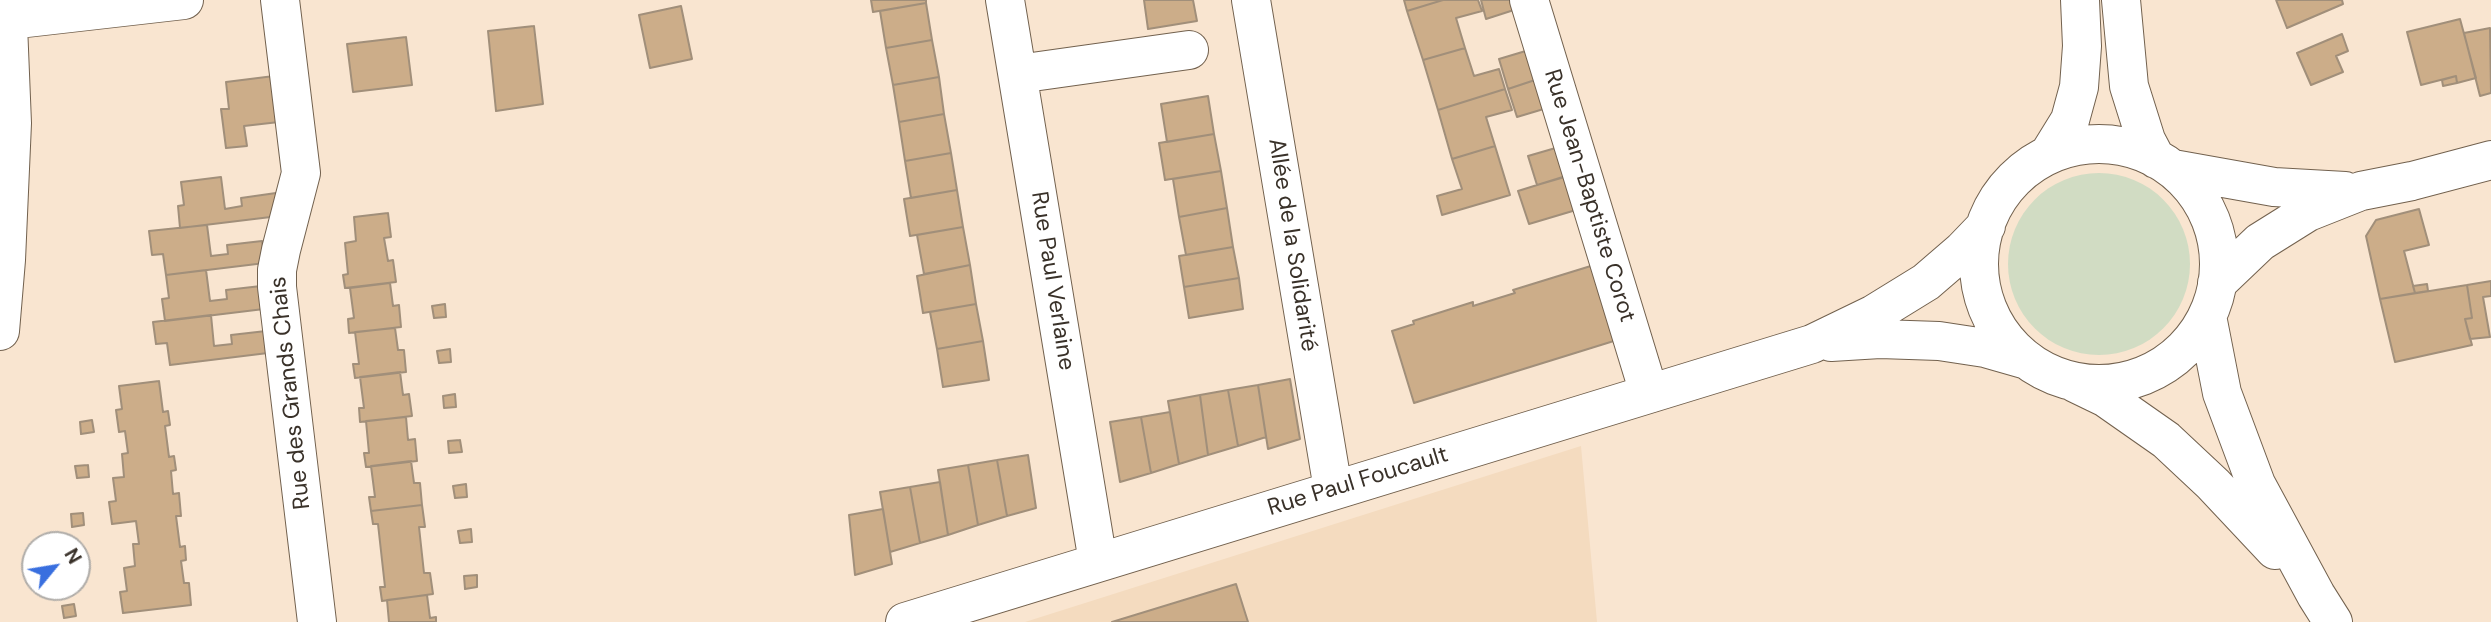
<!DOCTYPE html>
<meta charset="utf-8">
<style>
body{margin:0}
#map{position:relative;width:2491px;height:622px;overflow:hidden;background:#f9e5d0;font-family:"DM Sans",sans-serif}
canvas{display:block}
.north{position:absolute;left:21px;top:531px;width:70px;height:70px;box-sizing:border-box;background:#fff;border:2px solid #b0ada9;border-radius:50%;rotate:60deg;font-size:19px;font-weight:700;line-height:28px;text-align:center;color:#393129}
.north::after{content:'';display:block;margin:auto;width:24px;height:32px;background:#396fdf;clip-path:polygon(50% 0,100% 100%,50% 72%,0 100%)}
</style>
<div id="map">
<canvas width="2491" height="622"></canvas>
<div class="north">N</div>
</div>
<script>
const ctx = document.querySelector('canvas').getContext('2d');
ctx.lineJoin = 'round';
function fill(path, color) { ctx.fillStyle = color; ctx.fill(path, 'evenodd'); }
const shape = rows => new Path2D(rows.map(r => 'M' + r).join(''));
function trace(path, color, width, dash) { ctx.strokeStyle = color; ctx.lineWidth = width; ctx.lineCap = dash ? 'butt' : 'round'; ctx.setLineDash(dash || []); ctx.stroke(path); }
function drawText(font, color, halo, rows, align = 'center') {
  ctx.font = font + ' "DM Sans",sans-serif'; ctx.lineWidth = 5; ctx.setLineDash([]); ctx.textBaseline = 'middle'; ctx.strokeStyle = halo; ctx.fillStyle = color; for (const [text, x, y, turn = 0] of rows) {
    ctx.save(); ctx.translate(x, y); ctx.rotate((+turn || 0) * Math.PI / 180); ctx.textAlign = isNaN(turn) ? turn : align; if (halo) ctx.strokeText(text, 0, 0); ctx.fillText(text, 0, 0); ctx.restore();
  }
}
fill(shape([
 [1581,446,1597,622,1025,622]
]), '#f4dbbf');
fill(shape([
 '2008 264a91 91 0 1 1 182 0a91 91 0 1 1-182 0Z'
]), '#d1dcc3');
const building = shape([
 [871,0,926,0,926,3,873,12,871,0],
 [1144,0,1193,0,1197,21,1148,29,1144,0],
 [1404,0,1443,0,1407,11,1404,0],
 [1443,0,1478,0,1482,11,1456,18,1465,48,1423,60,1407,11,1443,0],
 [1481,0,1515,0,1517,9,1486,19,1481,0],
 [2276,0,2342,0,2343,4,2287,28,2276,0],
 [926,3,932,40,886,48,880,11,926,3],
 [681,6,692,59,650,68,639,15,681,6],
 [2460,19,2476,78,2457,83,2456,76,2421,85,2407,32,2460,19],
 [534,26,543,104,496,111,488,31,534,26],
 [2490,28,2491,93,2480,96,2464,33,2490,28],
 [2342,34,2348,51,2336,56,2343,72,2311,85,2297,53,2342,34],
 [406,37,412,85,353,92,347,44,406,37],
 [932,40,939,77,893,85,886,48,932,40],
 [1465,48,1474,76,1499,69,1505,89,1438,110,1423,60,1465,48],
 [1529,50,1538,79,1508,89,1499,59,1529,50],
 [274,76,279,122,244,126,247,146,226,148,221,109,229,109,226,82,274,76],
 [2456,76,2457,83,2443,86,2442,80,2456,76],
 [939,77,944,114,899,122,893,85,939,77],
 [1538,79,1547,108,1517,117,1508,89,1538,79],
 [1505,89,1512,110,1486,117,1495,146,1452,159,1438,110,1505,89],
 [1208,96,1214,134,1167,142,1161,104,1208,96],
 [944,114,951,153,905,161,899,122,944,114],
 [1214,134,1221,171,1165,180,1159,143,1214,134],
 [1495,146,1510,195,1442,215,1437,196,1462,189,1452,159,1495,146],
 [1559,147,1568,176,1537,185,1528,156,1559,147],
 [951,153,957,190,911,198,905,161,951,153],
 [1221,171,1227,208,1179,217,1173,179,1221,171],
 [1566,176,1576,210,1529,224,1518,191,1566,176],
 [221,177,225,209,242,206,241,198,276,193,279,216,180,228,178,206,184,205,181,182,221,177],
 [957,190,963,227,910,236,904,199,957,190],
 [1227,208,1233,247,1186,255,1179,217,1227,208],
 [2419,209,2429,245,2404,251,2415,293,2380,299,2366,236,2376,220,2419,209],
 [388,213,391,237,384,238,388,261,393,260,396,282,345,288,343,275,348,274,345,243,356,241,354,217,388,213],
 [207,225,211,256,228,254,227,245,262,241,265,263,166,275,163,254,152,255,149,231,207,225],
 [963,227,970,265,924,274,917,235,963,227],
 [1233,247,1239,278,1184,287,1179,256,1233,247],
 [970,265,976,304,923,313,917,276,970,265],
 [1594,265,1617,340,1414,403,1392,331,1414,324,1413,321,1473,302,1473,306,1515,293,1513,290,1594,265],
 [206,270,210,301,227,299,226,290,261,286,264,309,165,321,162,299,169,298,166,275,206,270],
 [1239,278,1243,309,1189,318,1184,287,1239,278],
 [2491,281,2491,296,2483,297,2490,337,2470,339,2465,319,2472,318,2467,285,2491,281],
 [390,283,393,306,399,305,401,327,349,333,348,319,354,318,350,288,390,283],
 [2427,284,2428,291,2415,293,2413,286,2427,284],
 [2467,285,2472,318,2465,319,2472,345,2395,362,2380,299,2467,285],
 [445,304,446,317,434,318,432,306,445,304],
 [976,304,983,341,937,349,930,312,976,304],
 [211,315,214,346,232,344,231,335,266,331,268,353,170,365,167,343,156,344,153,322,211,315],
 [395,328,398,350,404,350,406,372,355,378,353,364,359,364,355,332,395,328],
 [983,341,989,380,943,387,937,349,983,341],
 [450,349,451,362,439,363,437,351,450,349],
 [400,372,403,395,409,394,412,416,360,422,359,408,364,408,360,377,400,372],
 [1290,379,1300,439,1268,449,1258,385,1290,379],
 [159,381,163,412,168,411,170,425,165,426,169,457,174,456,176,470,171,471,173,494,179,493,181,516,176,516,180,547,185,546,186,560,181,561,184,583,189,583,191,605,123,613,120,592,127,591,124,568,135,566,133,544,139,544,136,521,112,524,109,502,116,501,113,478,124,477,122,454,128,453,125,431,119,432,116,410,122,409,119,386,159,381],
 [1258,385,1266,437,1238,446,1228,390,1258,385],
 [1228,390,1238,446,1208,455,1200,395,1228,390],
 [455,394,456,407,444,408,443,396,455,394],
 [1200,395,1208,455,1179,464,1168,401,1200,395],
 [1170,412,1179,464,1151,473,1141,417,1170,412],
 [406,417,408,440,415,439,417,461,366,467,364,453,369,453,366,421,406,417],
 [1141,417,1151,473,1120,482,1110,422,1141,417],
 [92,420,94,432,81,434,80,422,92,420],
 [460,440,462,452,449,453,448,441,460,440],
 [1028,455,1036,508,1007,516,997,460,1028,455],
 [997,460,1007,516,978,525,968,465,997,460],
 [411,461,414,483,420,483,422,505,371,511,369,497,375,497,371,466,411,461],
 [88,465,89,477,77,478,75,466,88,465],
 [968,465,978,525,948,535,938,470,968,465],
 [940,482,948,535,920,543,910,487,940,482],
 [466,484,467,497,455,498,453,486,466,484],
 [910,487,920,543,890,552,880,492,910,487],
 [422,505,425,527,419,527,424,573,430,573,433,594,382,601,380,587,385,587,378,524,373,524,371,511,422,505],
 [883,509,892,564,855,575,849,515,883,509],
 [83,513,84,525,72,527,71,514,83,513],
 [471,529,472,542,460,543,458,531,471,529],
 [477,575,477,587,465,589,464,576,477,575],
 [1236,584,1248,622,1112,622,1236,584],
 [427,595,430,618,436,617,436,622,389,622,387,600,427,595],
 [74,604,76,616,64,618,62,606,74,604]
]);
fill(building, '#ccad89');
trace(building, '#a18f7a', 2);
const minor = shape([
 [280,0,301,173,281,250,277,270,277,287,317,622],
 [1005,0,1098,562],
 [1251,0,1333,489],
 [1529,0,1649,393],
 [2121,0,2129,86,2146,140,2156,159],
 [9,20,184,0],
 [1018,74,1189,50],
 '1979 264a120 120 0 1 1 240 0a120 120 0 1 1-240 0Z',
 [2049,154,2070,120,2079,87,2082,46,2080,0],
 [2173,169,2274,187,2345,191],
 [2217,283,2260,242,2308,212,2361,191,2412,181,2491,160],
 [2207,316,2222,393,2256,484,2316,595,2333,622],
 [0,331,6,260,12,123,7,0],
 [1831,342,1880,339,1939,341,1985,348,2027,360],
 [2075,383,2106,398,2166,440,2213,484,2275,550],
 [905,622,1812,344,1874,314,1926,282,1962,251,1986,226]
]);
trace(minor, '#72614e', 40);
trace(minor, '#fff', 38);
drawText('23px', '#393129', '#fff', [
 ["Rue Jean-Baptiste Corot",1589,196,73],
 ["Allée de la Solidarité",1292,245,81],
 ["Rue Paul Verlaine",1052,281,81],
 ["Rue des Grands Chais",291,393,-96],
 ["Rue Paul Foucault",1358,482,-17]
]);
</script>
